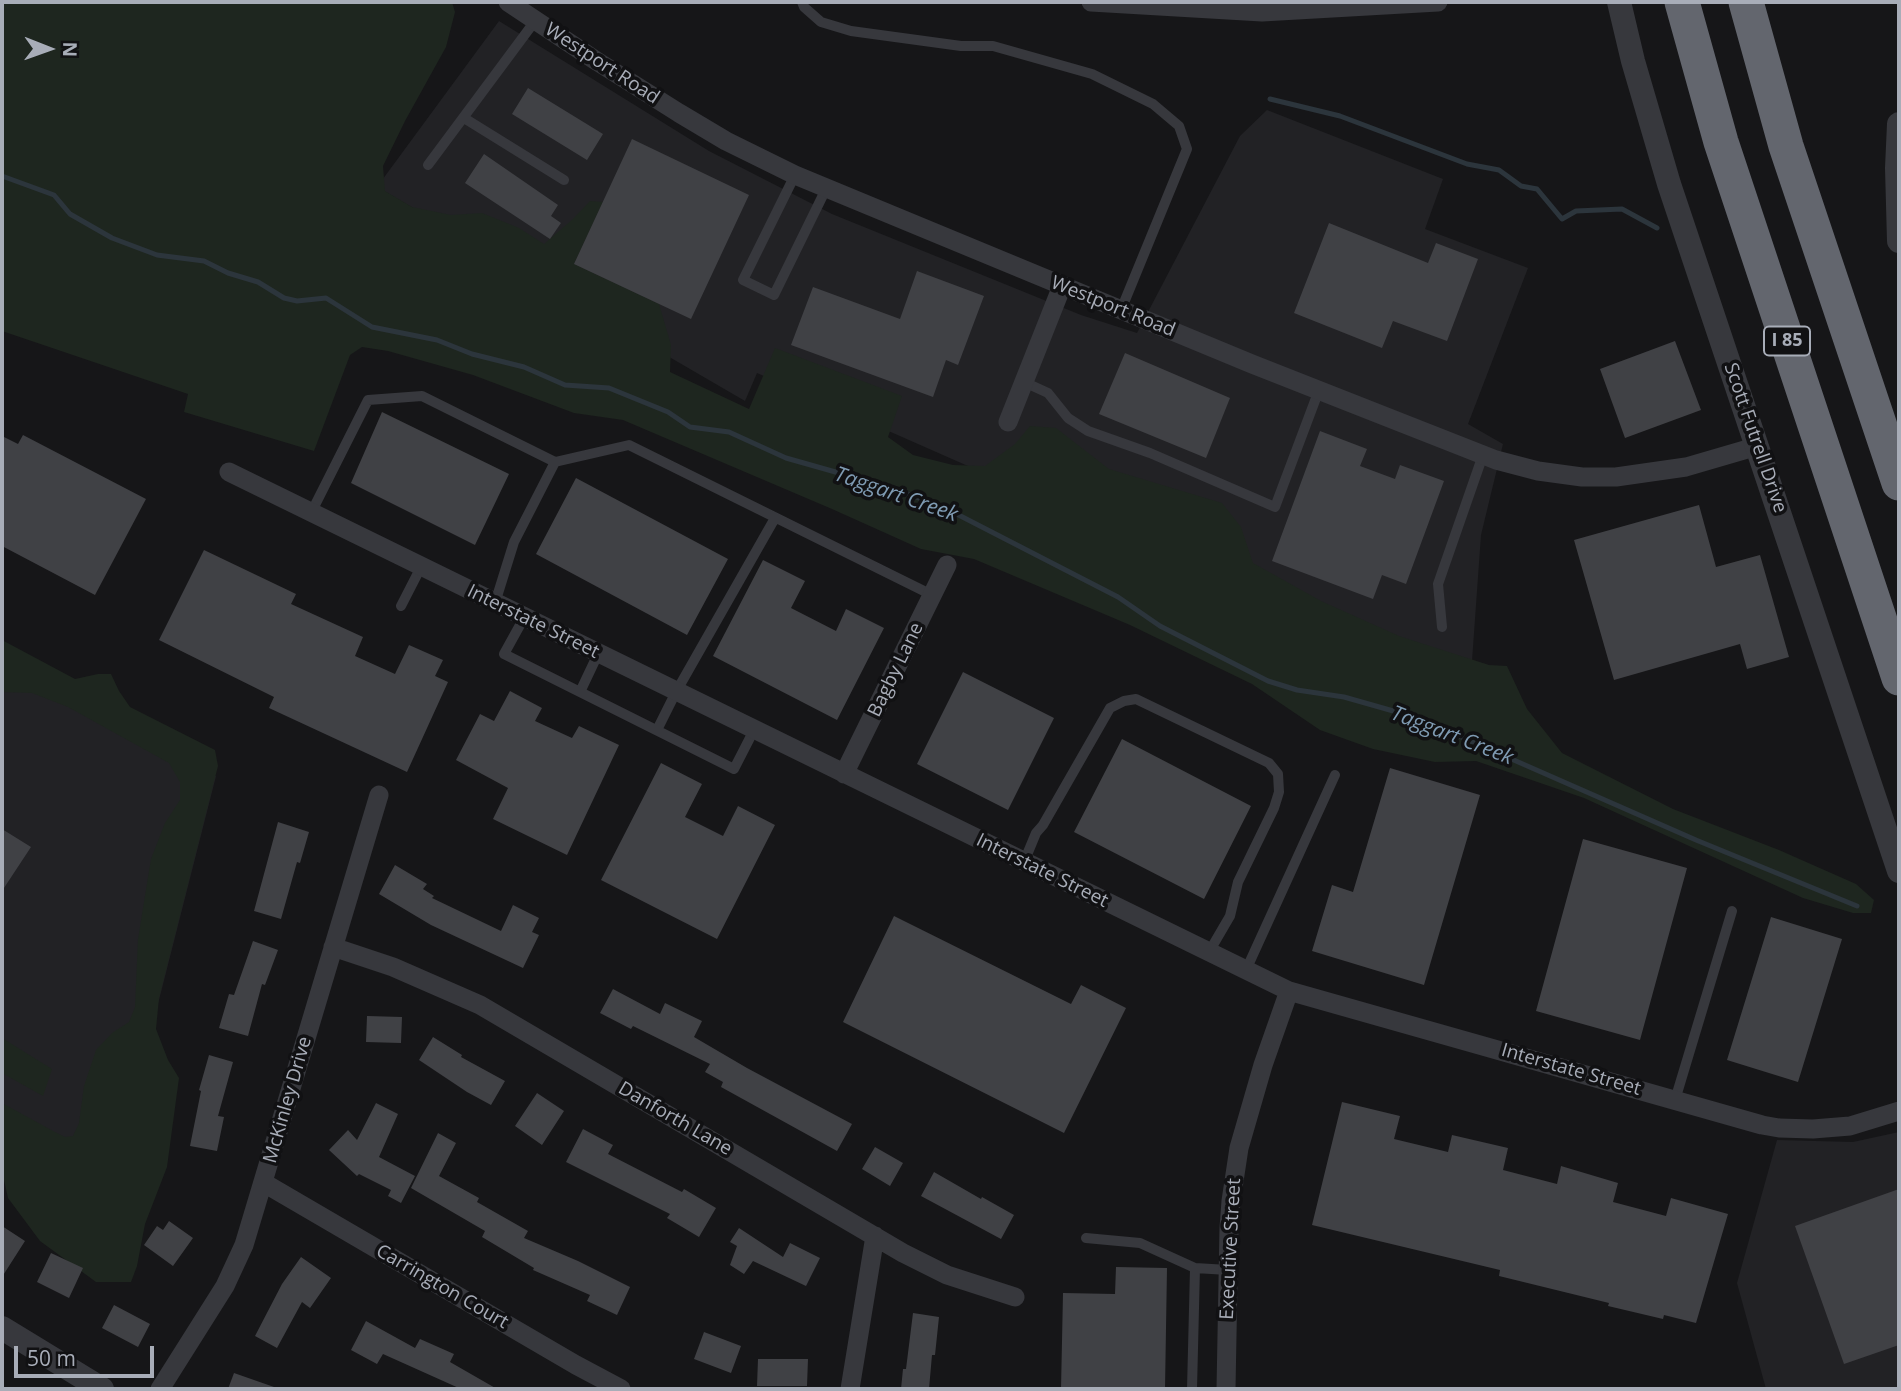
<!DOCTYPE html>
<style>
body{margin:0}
#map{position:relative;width:1901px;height:1391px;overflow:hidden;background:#161618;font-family:"Open Sans",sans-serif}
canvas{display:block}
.frame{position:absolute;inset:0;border:4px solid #a8adb8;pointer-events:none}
.north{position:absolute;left:14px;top:14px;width:70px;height:70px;-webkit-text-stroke:5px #111113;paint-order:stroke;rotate:91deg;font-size:19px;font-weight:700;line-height:28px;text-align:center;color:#a8adb8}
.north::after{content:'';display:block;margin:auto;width:24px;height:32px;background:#a8adb8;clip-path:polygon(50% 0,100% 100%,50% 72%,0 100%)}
.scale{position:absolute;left:14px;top:1346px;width:140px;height:32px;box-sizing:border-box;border:4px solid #a8adb8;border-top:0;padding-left:9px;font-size:21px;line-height:24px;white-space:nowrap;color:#a8adb8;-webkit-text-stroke:5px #111113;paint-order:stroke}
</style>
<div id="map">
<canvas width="1901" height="1391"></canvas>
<div class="frame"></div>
<div class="north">N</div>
<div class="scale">50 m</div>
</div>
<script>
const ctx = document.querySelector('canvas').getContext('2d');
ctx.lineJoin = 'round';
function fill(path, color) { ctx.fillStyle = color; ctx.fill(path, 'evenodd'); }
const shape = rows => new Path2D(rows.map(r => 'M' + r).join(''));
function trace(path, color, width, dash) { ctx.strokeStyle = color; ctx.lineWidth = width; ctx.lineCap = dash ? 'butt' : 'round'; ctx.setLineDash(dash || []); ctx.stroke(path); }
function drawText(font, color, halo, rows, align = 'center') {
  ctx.font = font + ' "Open Sans",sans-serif'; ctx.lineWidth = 7; ctx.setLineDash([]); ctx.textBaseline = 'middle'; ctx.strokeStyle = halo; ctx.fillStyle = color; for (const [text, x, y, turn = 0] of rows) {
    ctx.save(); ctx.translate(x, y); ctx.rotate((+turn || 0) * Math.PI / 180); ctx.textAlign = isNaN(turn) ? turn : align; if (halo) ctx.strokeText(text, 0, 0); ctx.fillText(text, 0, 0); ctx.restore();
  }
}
fill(shape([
 [499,21,709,151,832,214,1081,315,1137,333,1240,136,1267,110,1443,179,1425,229,1528,268,1468,424,1503,444,1481,535,1471,675,1011,485,757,373,745,401,377,187],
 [2,650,216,776,108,1200,2,1137],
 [1899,1132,1899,1389,1766,1389,1737,1283,1777,1140,1853,1142]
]), '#222225');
fill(shape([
 [2,2,452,2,455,12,446,47,405,121,383,166,385,191,412,207,451,215,482,213,519,228,544,244,573,219,590,201,603,202,574,264,659,304,671,345,670,372,749,409,775,348,902,396,888,437,913,455,953,465,985,466,1015,444,1030,426,1056,428,1109,469,1222,503,1241,527,1253,563,1321,601,1399,636,1489,665,1507,666,1527,709,1562,753,1673,809,1779,850,1856,884,1874,900,1871,913,1853,913,1803,898,1584,798,1476,761,1435,762,1373,749,1320,730,1252,684,1130,625,974,559,921,549,832,509,623,420,574,413,473,375,388,351,362,347,350,355,314,451,184,412,188,394,2,331],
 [2,640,75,679,98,674,111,674,119,691,130,707,215,750,218,766,159,998,156,1029,168,1060,179,1078,167,1167,145,1224,137,1266,131,1282,96,1282,40,1241,8,1198,2,1171,2,1103,53,1131,65,1137,73,1136,79,1123,84,1086,96,1050,112,1033,129,1022,135,1007,138,939,151,859,165,823,180,800,180,782,169,763,68,707,32,693,2,692],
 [2,1038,52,1069,43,1096,2,1073]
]), '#1e261f');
trace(shape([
 [1270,99,1340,116,1467,164,1499,170,1521,186,1537,189,1562,219,1576,211,1622,209,1657,228],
 [2,176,54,195,70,214,112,238,157,255,204,261,228,273,258,282,284,298,297,301,326,298,372,327,437,340,472,354,524,367,565,385,609,388,668,412,690,427,729,432,786,458,892,488,945,508,1118,597,1160,626,1268,681,1297,690,1344,697,1418,718,1696,840,1857,906]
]), '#2c353c', 5);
fill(shape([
 [528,88,603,134,587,160,512,114],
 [632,139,749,195,691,319,574,264],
 [484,154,558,205,551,216,561,223,550,239,465,183],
 [1329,223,1428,263,1436,243,1478,259,1447,341,1393,321,1382,348,1294,313],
 [917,271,984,296,958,365,946,360,933,397,791,345,813,287,900,319],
 [1675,341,1701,410,1625,438,1600,369],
 [1125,353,1230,398,1206,458,1099,414],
 [382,412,509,474,475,545,351,483],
 [1320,431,1367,449,1360,466,1395,479,1400,465,1444,481,1406,584,1382,575,1373,599,1272,561],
 [23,435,146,499,95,595,2,546,2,436,18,444],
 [576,478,728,559,687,635,536,554],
 [1699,505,1716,567,1760,555,1789,657,1747,669,1740,644,1614,680,1574,540],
 [204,550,296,594,291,604,363,637,355,656,395,674,409,645,443,660,435,676,448,682,407,772,269,708,274,697,159,640],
 [763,560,805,581,791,608,836,631,846,609,884,628,837,720,713,656],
 [963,672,1054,718,1008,810,917,764],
 [510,691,542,708,535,721,572,738,579,726,619,745,567,855,493,819,508,788,456,760,480,714,494,721],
 [1122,739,1251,806,1204,899,1074,832],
 [661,763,702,784,685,817,723,836,738,806,775,825,717,939,601,880],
 [1390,768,1480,795,1424,985,1312,951,1332,885,1353,892],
 [278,822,309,832,300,863,297,862,281,919,254,911],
 [2,829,31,847,2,891],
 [1583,839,1687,868,1640,1040,1536,1011],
 [395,865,427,884,423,889,434,896,432,898,501,931,513,905,539,918,532,932,539,935,523,968,431,925,379,894],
 [894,916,1071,1004,1081,985,1126,1008,1064,1133,843,1022],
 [1771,917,1842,939,1798,1082,1727,1060],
 [253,941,278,950,265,985,262,984,248,1036,219,1028,229,994,234,995],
 [613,989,660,1014,665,1003,702,1021,694,1037,747,1068,852,1124,837,1151,721,1087,723,1082,705,1072,710,1064,633,1026,631,1029,600,1013],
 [367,1016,402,1017,401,1043,366,1042],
 [433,1037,462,1055,461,1057,505,1081,491,1105,467,1092,419,1060],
 [209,1055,233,1062,218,1116,224,1117,217,1151,190,1146,201,1091,199,1090],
 [537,1093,564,1111,542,1145,515,1126],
 [1342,1102,1400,1116,1394,1139,1448,1152,1452,1135,1508,1148,1503,1170,1557,1184,1561,1166,1618,1183,1613,1202,1666,1216,1671,1198,1728,1214,1696,1323,1664,1315,1663,1319,1608,1306,1609,1303,1499,1276,1500,1270,1312,1225],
 [376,1103,398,1114,379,1157,415,1176,401,1203,388,1196,391,1190,359,1174,357,1176,329,1150,348,1130,357,1140],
 [583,1129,613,1145,608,1154,682,1192,684,1189,716,1208,699,1237,667,1218,670,1214,566,1162],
 [438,1133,456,1143,439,1176,479,1198,477,1202,528,1231,524,1238,578,1261,630,1287,617,1315,587,1301,590,1295,533,1270,534,1268,482,1237,485,1231,411,1188],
 [875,1147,903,1163,890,1186,862,1169],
 [934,1172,981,1199,982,1197,1014,1215,1001,1239,921,1196],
 [1899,1189,1899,1345,1844,1364,1795,1226],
 [169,1221,193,1238,173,1266,144,1245,157,1226,163,1230],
 [2,1226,25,1241,2,1277],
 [739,1228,783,1257,790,1243,820,1258,806,1286,753,1261,744,1274,730,1265,737,1246,730,1242],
 [51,1253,83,1268,69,1298,37,1282],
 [301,1257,331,1278,310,1308,302,1302,277,1348,255,1336,282,1284],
 [1116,1267,1167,1268,1165,1389,1061,1389,1063,1293,1115,1294],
 [114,1305,150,1324,138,1347,102,1328],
 [913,1313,939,1317,935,1355,932,1355,929,1389,901,1389,903,1369,906,1369],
 [366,1321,415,1348,420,1339,454,1354,450,1362,497,1389,461,1389,383,1354,377,1364,351,1350],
 [704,1332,741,1346,731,1373,694,1359],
 [758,1359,808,1359,807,1386,757,1386],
 [234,1373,274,1387,273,1389,228,1389]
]), '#404145');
trace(shape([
 [802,2,804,7,821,22,851,31,961,46,993,46,1092,74,1153,104,1179,126,1187,149,1121,310],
 [464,118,564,180],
 [428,165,535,21],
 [795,175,743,280,774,295,826,189],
 [1024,382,1048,393,1068,418,1088,431,1150,453,1275,507,1319,390],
 [311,513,368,400,422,396,555,462,629,445,932,595],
 [495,603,514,542,555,462],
 [401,606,421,567],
 [525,616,504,654,734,769,754,730],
 [1442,627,1438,584,1483,455],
 [580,692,598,654],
 [657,730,676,692,775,518],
 [1024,862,1036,833,1043,825,1110,708,1124,701,1136,699,1269,763,1278,774,1279,792,1274,808,1238,882,1230,916,1209,952],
 [1246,970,1335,775],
 [1675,1100,1732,911],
 [1086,1238,1140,1243,1195,1268],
 [1192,1389,1195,1268,1228,1270]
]), '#37383d', 10);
trace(shape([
 [508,2,595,60,679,113,726,141,795,175,1252,364,1496,460,1538,471,1582,477,1616,477,1686,467,1758,446],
 [1091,2,1262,12,1438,2],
 [1008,422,1062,286],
 [229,472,1289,991,1762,1125,1779,1128,1813,1129,1850,1126,1899,1111],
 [844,774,947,565],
 [333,947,393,967,480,1005,903,1253,947,1275,1015,1297],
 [264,1183,576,1365,621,1389],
 [160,1389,225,1286,244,1245,379,795],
 [850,1389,875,1236],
 [1226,1389,1229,1228,1231,1201,1239,1148,1263,1065,1289,991]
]), '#37383d', 19);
trace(shape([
 [1619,2,1633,61,1669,184,1899,871],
 [1899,124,1897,168,1899,241],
 [2,1328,102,1389]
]), '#37383d', 24);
trace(shape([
 [1682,2,1721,142,1899,678],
 [1746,2,1786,146,1899,483]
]), '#63666e', 35);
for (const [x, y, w] of [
 [1787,341,46]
]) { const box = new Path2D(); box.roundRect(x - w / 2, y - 14.5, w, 29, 5); ctx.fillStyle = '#111113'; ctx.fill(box); trace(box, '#a8adb8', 2); }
drawText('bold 18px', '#a8adb8', null, [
 ["I 85",1787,341]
]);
drawText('19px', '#a8adb8', '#111113', [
 ["Westport Road",602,64,33],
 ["Westport Road",1113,307,22],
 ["Scott Futrell Drive",1755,438,71],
 ["Interstate Street",533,622,26],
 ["Bagby Lane",896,670,-64],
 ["Interstate Street",1042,871,26],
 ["Interstate Street",1571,1070,16],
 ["McKinley Drive",288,1100,-74],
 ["Danforth Lane",675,1119,30],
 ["Executive Street",1231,1249,-87],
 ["Carrington Court",442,1287,30]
]);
drawText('italic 21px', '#7f9bb3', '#111113', [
 ["Taggart Creek",896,495,19],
 ["Taggart Creek",1452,736,21]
]);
</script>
